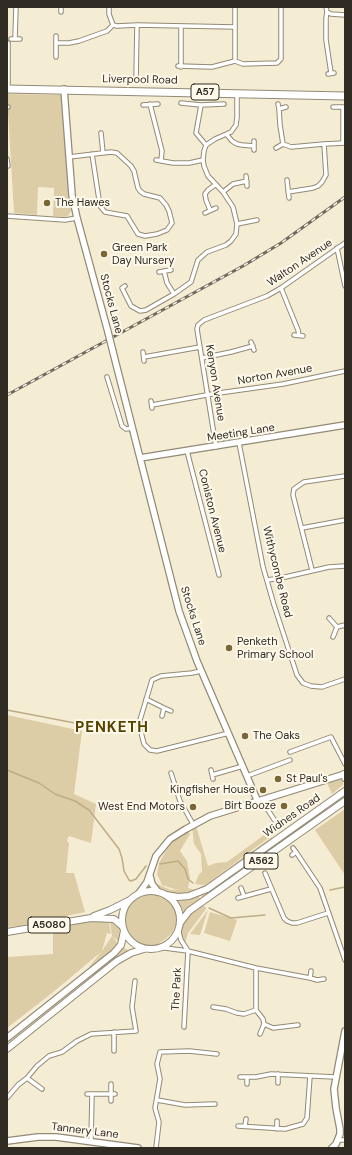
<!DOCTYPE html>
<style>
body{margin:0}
#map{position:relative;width:352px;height:1155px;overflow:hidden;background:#f5ecd4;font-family:"DM Sans",sans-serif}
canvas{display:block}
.frame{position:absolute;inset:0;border:8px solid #302c23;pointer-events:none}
</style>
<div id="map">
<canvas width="352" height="1155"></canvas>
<div class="frame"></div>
</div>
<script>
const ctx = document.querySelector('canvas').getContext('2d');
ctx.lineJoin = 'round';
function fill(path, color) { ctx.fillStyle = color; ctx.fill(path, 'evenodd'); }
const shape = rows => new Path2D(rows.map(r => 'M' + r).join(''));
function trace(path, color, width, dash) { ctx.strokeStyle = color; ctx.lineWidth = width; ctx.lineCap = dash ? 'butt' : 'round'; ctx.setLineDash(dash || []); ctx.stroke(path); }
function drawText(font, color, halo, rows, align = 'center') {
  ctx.font = font + ' "DM Sans",sans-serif'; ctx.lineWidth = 4; ctx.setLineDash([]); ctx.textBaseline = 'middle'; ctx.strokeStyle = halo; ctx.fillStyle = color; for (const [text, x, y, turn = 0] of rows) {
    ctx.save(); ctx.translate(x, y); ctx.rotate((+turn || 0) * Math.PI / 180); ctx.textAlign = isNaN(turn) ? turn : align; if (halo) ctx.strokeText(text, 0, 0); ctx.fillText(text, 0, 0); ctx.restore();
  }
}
fill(shape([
 [7,94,61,95,71,211,68,216,64,217,53,216,54,188,38,187,37,215,14,213],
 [7,715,82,731,74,794,96,804,91,843,69,836,67,840,69,844,66,873,74,873,85,912,20,926,7,927],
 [340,779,343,781,343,785,332,794,327,783],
 [345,809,345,875,315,830],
 [192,826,196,826,208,866,216,863,227,862,275,827,278,831,206,884,272,837,273,839,199,890,200,887,205,885,195,884,199,874,202,872,201,854,194,844],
 [187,829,190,834,180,851,187,861,190,878,188,888,196,890,197,891,181,895,170,893,158,888,155,883,171,890,181,889,174,889,162,885,157,874,159,863,172,840],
 [276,843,278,845,203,899,201,895],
 [155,894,165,898,171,903,177,913,177,923,172,933,164,940,156,945,144,945,136,942,129,935,126,926,125,916,128,908,136,899,145,895],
 [199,896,201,900,183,913,178,901],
 [203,905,206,908,206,909,188,933,185,944,181,934,182,926,189,915],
 [208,910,200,935,190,934],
 [210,912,237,920,230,941,204,933],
 [101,920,109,922,111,934,107,933,102,951,112,936,118,944,115,949,90,968,89,967,101,952,52,993,7,1028,7,957,53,954,53,928,74,925,74,923],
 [110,921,119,928,121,935,119,942,112,936],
 [123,947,129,951,95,975,93,972]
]), '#ddcda6');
trace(shape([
 [7,710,101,728],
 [7,770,39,783,55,794,75,801,89,810,119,849,122,858,124,871,129,880,131,881,136,879,146,866],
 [160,864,178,861,185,869,188,879,193,883],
 [330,890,345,887],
 [209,908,231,918,265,915]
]), '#bdad84', 1.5);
const street = shape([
 [61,7,61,12],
 [109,7,109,14,113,25],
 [235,7,235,61,243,64,277,63,281,59,281,7],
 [326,7,327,12,326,18,326,40,331,73],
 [327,12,331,14,345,15],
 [56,36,56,57],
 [11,39,20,39],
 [15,39,16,7],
 [56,43,69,43,79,41,107,31,113,25,117,26,137,25,235,27],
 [178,66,212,67,235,61],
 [181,67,181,26],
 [328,74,334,73],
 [131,80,141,80],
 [136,80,137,25],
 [8,89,8,43],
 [181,103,201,105,224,104],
 [150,104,162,151,161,161],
 [278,104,279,109,286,107],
 [143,105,158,104],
 [201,105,196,133,206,145],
 [7,107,8,107],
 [333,107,344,107],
 [343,107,343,142],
 [279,109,280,125,283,144],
 [101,133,103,153],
 [227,135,232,141,237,144,242,145,254,146],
 [254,141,254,150],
 [276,148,283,144,291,147,324,144],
 [69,157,111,152,117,153,131,166,134,171,138,188,140,191,144,194,160,198,166,205,169,211,172,223,167,230,157,234,145,236,138,234,127,216,105,212,100,206,92,154],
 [7,159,8,166],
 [156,160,173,163,189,163,203,160],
 [246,176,247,186],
 [287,180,289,198],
 [223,192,233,184,247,181],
 [288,192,313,188,318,186,322,182,326,175,324,144,345,143],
 [210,210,206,200,205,194,208,190,215,185],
 [205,213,216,208],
 [7,216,65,220,77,218],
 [237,224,257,220],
 [337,248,345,286],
 [164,271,167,283,174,294],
 [159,272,171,270],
 [125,286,122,288,131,306,140,311,146,310,174,294,191,282,198,260,207,252,226,245,231,241,236,234,237,224,233,207,223,192,208,176,204,166,203,160,204,151,206,145,215,139,231,132,236,125,237,117,237,94],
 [281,288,298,330,299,335],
 [294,335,303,336],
 [251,342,254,350],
 [143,352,144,361],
 [144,357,200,347],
 [202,358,231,352,253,346],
 [107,377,122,426,126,429,132,428],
 [151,401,152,408],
 [152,405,212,394,283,384,345,371],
 [239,443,263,567,274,605,297,675,303,683,311,686,322,687,345,679],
 [216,447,197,329,198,325,204,320,267,296,281,288,345,243],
 [187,451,219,575],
 [302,528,345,520],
 [312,570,293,495,294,489,304,482,345,476],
 [267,580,281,578,329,567,345,566],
 [329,618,337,627,333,637],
 [337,627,345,625],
 [201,671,192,673,161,676,152,680,140,720,140,728,144,744,150,750,157,751,229,733],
 [146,699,164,708],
 [162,716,164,708,171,711],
 [290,752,331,737,345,764],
 [211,770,213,779],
 [171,773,180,801,193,824],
 [212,775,243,766],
 [247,776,290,760],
 [262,801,279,827],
 [296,852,320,888,345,960],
 [292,855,296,852,293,848],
 [265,873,284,918,287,921,292,923,297,923,328,913],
 [241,888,244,896],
 [238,898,271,889],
 [178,929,181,940,188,951],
 [155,948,165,948,188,951,256,968,310,978],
 [256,968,256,1010,263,1019,264,1024,273,1028,298,1025],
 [311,971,310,978,317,980,324,979],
 [213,1007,226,1009,237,1013,244,1014,256,1010],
 [184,1027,188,951],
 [114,1032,114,1051],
 [260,1034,264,1024],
 [240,1077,256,1077,271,1074,335,1077],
 [27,1078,42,1089],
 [278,1083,278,1074],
 [111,1084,111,1101],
 [247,1084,247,1077],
 [87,1094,115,1094],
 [7,1098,18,1085,27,1078,37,1066,49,1056,62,1052,77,1041,91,1034,136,1031,132,1007,135,981],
 [157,1100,185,1105,215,1104],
 [238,1126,285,1129,303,1124,307,1118,310,1076],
 [245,1126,246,1119],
 [277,1129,277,1121],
 [338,1140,345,1140],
 [91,1142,92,1094],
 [156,1148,159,1122,155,1108,160,1079,157,1064,160,1052,189,1051,217,1054]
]);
const secondary = shape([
 [64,89,72,195,77,218,108,332],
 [113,352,179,611,197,661,258,802],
 [140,458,345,425],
 [150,876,152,884,158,892],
 [139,893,147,882,156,856,170,839,186,829,210,816,345,774],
 [7,1141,38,1137,56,1137,138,1148],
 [332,1148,336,1144,340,1134,340,1129,336,1108,334,1089,345,1031]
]);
const primary = shape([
 [344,774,345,778],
 '122 920a29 29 0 1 1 58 0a29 29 0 1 1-58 0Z',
 [166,895,178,897,189,896,207,889,345,791],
 [94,916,110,910,128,901],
 [180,923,189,911,345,801],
 [7,932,91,918,114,919,122,926],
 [7,1038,114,953,121,945,124,931],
 [7,1049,117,961,131,953,144,949]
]);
const highway = shape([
 [7,89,345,96]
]);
trace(street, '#938a75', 5.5);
trace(secondary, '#938a75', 8);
trace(primary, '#938a75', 8);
trace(highway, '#938a75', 9);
trace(street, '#fff', 3.5);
trace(secondary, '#fff', 5.5);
trace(primary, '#fff', 6);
trace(highway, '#fff', 7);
const rail = shape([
 [7,395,243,266,281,243,345,197]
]);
trace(rail, '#706b5d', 3);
trace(rail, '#fff9eb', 1.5, [4.5]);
const secondaryBridge = shape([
 [108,332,113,352]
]);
trace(secondaryBridge, '#938a75', 8, []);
trace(secondaryBridge, '#fff', 5.5);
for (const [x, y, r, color] of [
 [47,203,4,"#796634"],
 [104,254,4,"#796634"],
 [229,648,4,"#796634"],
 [245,736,4,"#796634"],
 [278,779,4,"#796634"],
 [263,790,4,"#796634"],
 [284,806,4,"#796634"],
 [193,807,4,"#796634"]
]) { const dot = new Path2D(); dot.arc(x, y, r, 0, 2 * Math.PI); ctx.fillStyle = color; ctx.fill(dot); trace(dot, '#fff9eb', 1.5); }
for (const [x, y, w] of [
 [205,92,28],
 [261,861,34],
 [49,925,42]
]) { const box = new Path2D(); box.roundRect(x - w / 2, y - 8, w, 16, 3); ctx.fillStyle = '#fff9eb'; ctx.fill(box); trace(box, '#302c23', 1); }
drawText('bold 10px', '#302c23', null, [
 ["A57",205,92],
 ["A562",261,861],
 ["A5080",49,925]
]);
drawText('11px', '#302c23', '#fff9eb', [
 ["Liverpool Road",140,80,1],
 ["Walton Avenue",300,263,-34],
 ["Stocks Lane",111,304,75],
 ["Norton Avenue",275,375,-10],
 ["Kenyon Avenue",215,383,81],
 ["Meeting Lane",241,433,-9],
 ["Coniston Avenue",212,511,76],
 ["Withycombe Road",277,572,76],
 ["Stocks Lane",193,616,72],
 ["Widnes Road",292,816,-35],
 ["The Park",177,989,-87],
 ["Tannery Lane",85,1131,7]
]);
drawText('11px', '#302c23', '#fff9eb', [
 ["The Hawes",55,203],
 ["Green Park",112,248],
 ["Day Nursery",112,261],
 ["Penketh",237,642],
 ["Primary School",237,655],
 ["The Oaks",253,736],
 ["St Paul's",286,779],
 ["Kingfisher House",255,790,"right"],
 ["Birt Booze",276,806,"right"],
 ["West End Motors",185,807,"right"]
], 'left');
ctx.letterSpacing = '1px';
drawText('bold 15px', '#574300', '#fff9eb', [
 ["PENKETH",112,728]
]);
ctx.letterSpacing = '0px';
</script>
